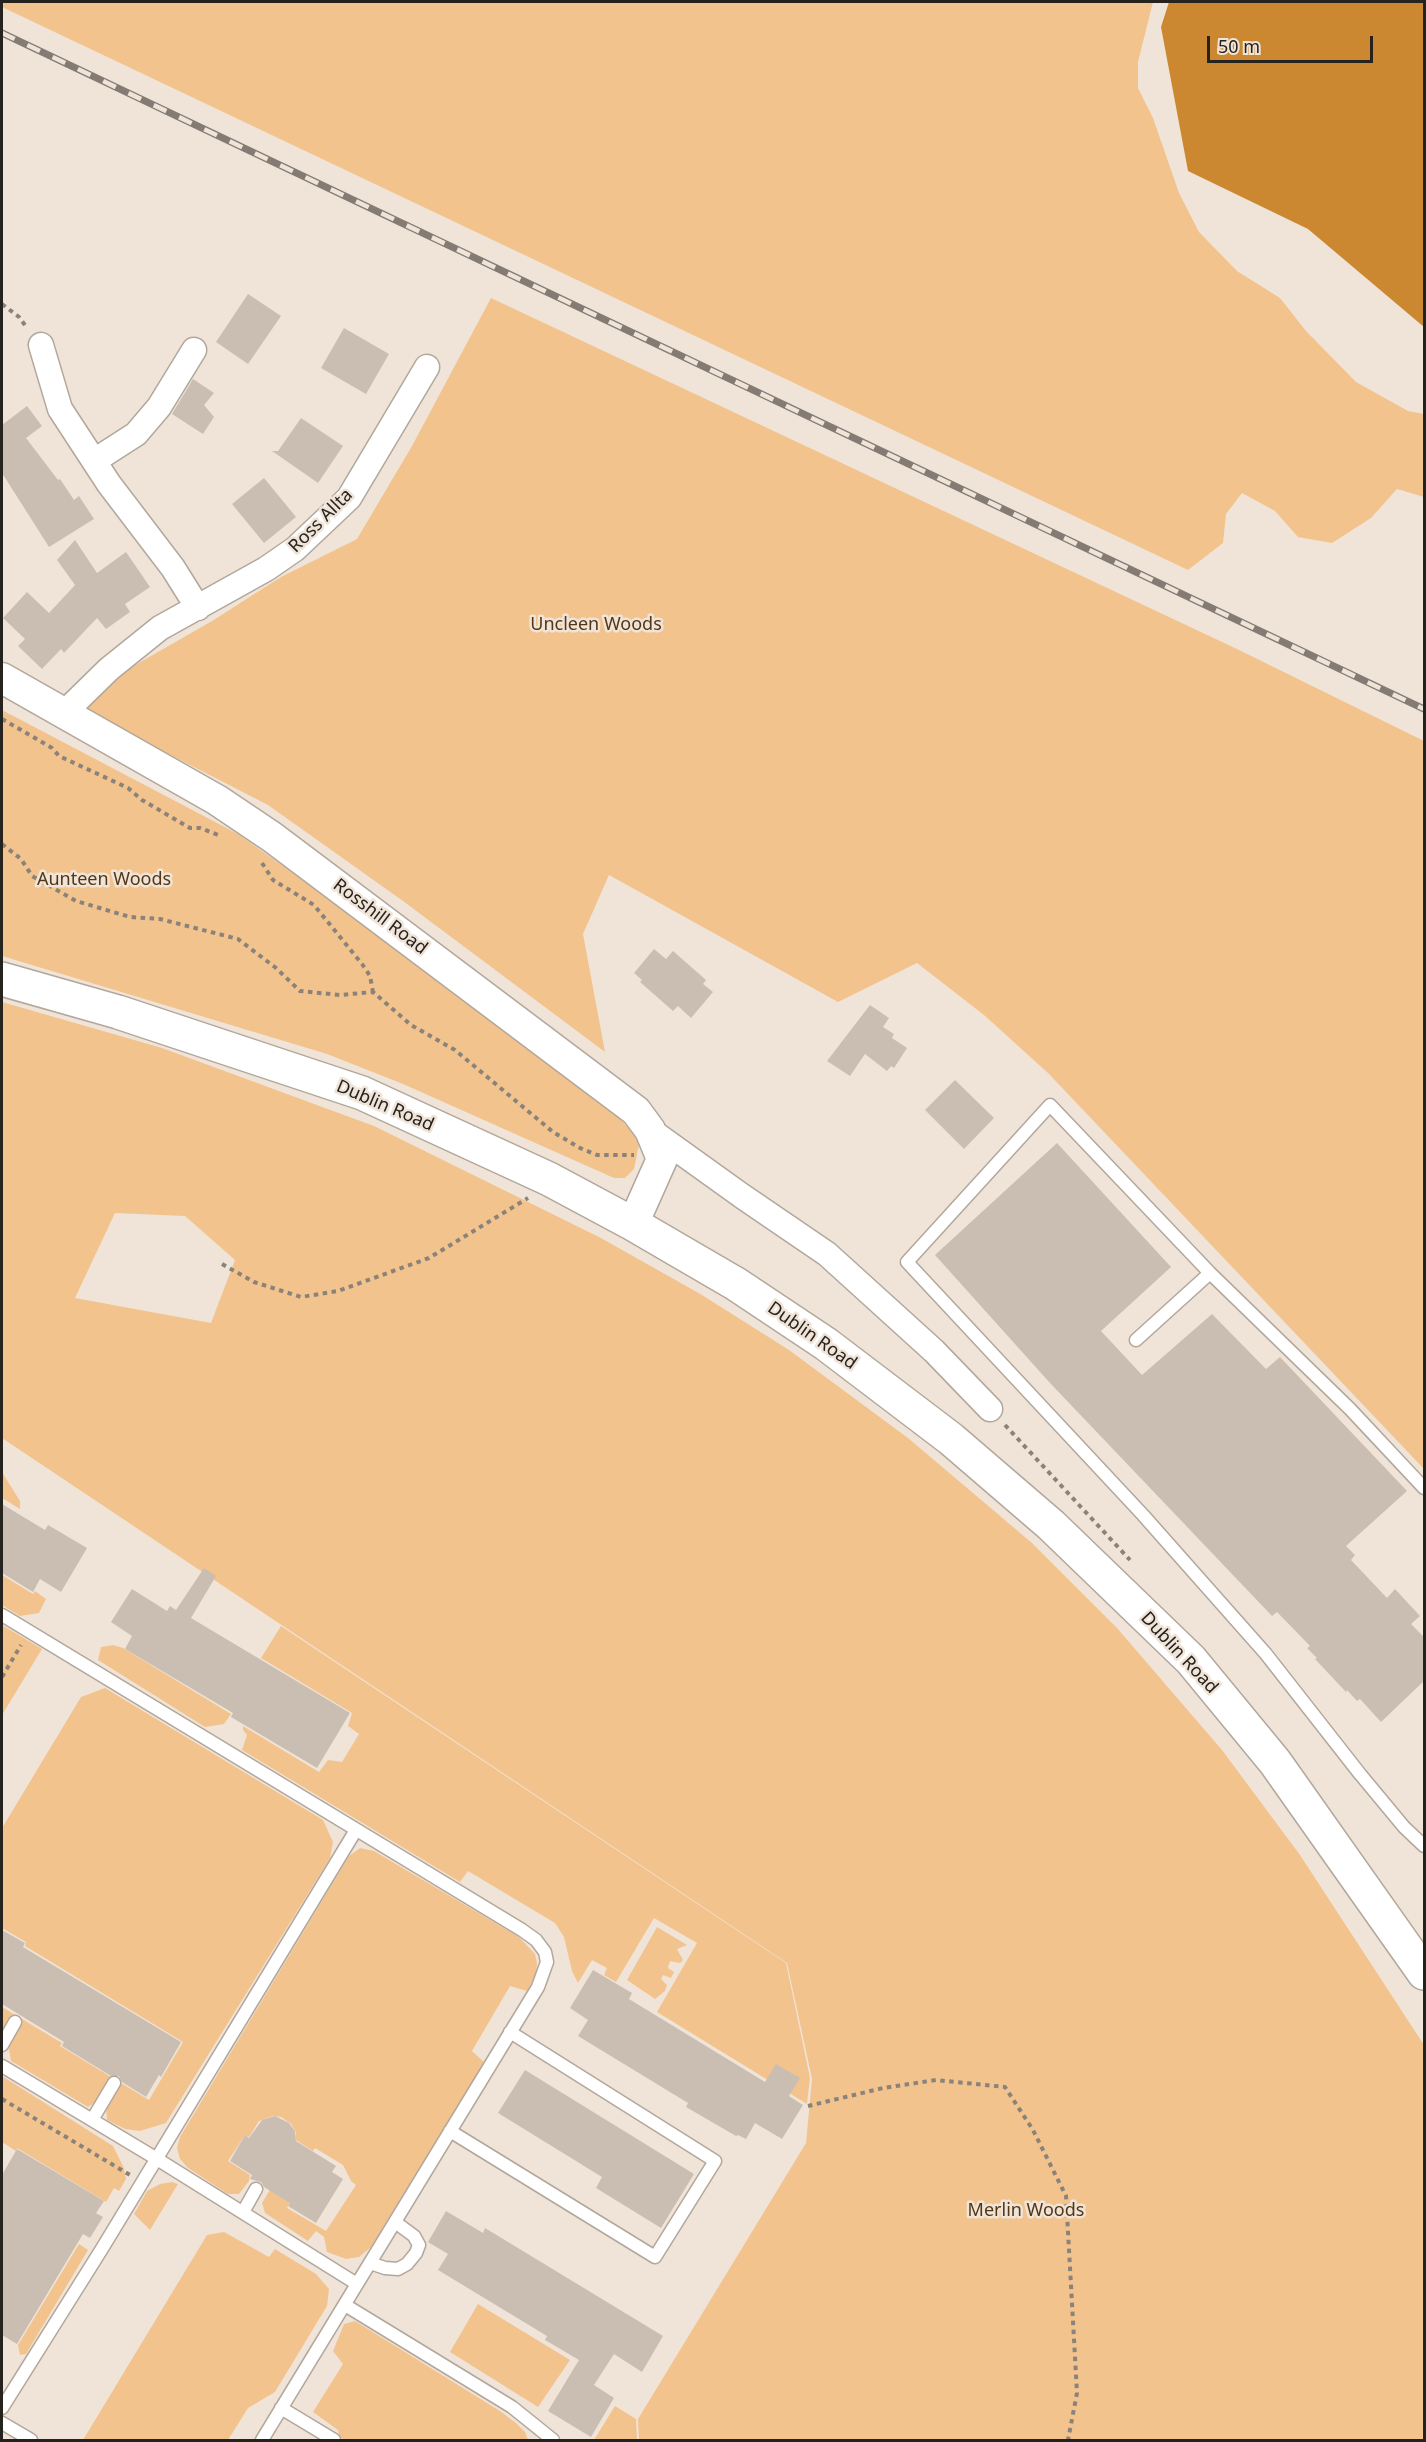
<!DOCTYPE html>
<style>
body{margin:0}
#map{position:relative;width:1426px;height:2442px;overflow:hidden;background:#f0e4d8;font-family:"Noto Sans",sans-serif}
canvas{display:block}
.frame{position:absolute;inset:0;border:3px solid #26221d;pointer-events:none}
.scale{position:absolute;left:1207px;top:36px;width:166px;height:27px;box-sizing:border-box;border:3px solid #26221d;border-top:0;padding-left:8px;font-size:18px;line-height:21px;white-space:nowrap;color:#26221d;-webkit-text-stroke:4px #f0e4d8;paint-order:stroke}
</style>
<div id="map">
<canvas width="1426" height="2442"></canvas>
<div class="frame"></div>
<div class="scale">50 m</div>
</div>
<script>
const ctx = document.querySelector('canvas').getContext('2d');
ctx.lineJoin = 'round';
function fill(path, color) { ctx.fillStyle = color; ctx.fill(path, 'evenodd'); }
const shape = rows => new Path2D(rows.map(r => 'M' + r).join(''));
function trace(path, color, width, dash) { ctx.strokeStyle = color; ctx.lineWidth = width; ctx.lineCap = dash ? 'butt' : 'round'; ctx.setLineDash(dash || []); ctx.stroke(path); }
function drawText(font, color, halo, rows, align = 'center') {
  ctx.font = font + ' "Noto Sans",sans-serif'; ctx.lineWidth = 5; ctx.setLineDash([]); ctx.textBaseline = 'middle'; ctx.strokeStyle = halo; ctx.fillStyle = color; for (const [text, x, y, turn = 0] of rows) {
    ctx.save(); ctx.translate(x, y); ctx.rotate((+turn || 0) * Math.PI / 180); ctx.textAlign = isNaN(turn) ? turn : align; if (halo) ctx.strokeText(text, 0, 0); ctx.fillText(text, 0, 0); ctx.restore();
  }
}
fill(shape([
 [2,2,1153,2,1138,62,1138,88,1153,118,1179,193,1199,232,1237,271,1280,298,1306,331,1356,382,1408,411,1424,414,1424,497,1397,489,1371,518,1332,543,1298,537,1275,511,1242,493,1226,514,1223,543,1188,570,2,7],
 [491,298,1237,649,1424,741,1424,1469,1048,1073,984,1015,917,963,838,1002,609,875,583,934,605,1052,403,901,268,805,83,710,130,668,212,621,281,577,357,539,412,446],
 [2,710,238,834,580,1077,640,1140,634,1169,625,1178,614,1178,403,1084,327,1054,2,956],
 [2,1002,162,1048,374,1126,601,1238,702,1295,789,1350,908,1438,1032,1543,1117,1628,1222,1750,1300,1855,1424,2045,1424,2440,639,2440,638,2419,806,2143,812,2079,787,1963,2,1438],
 [115,1213,185,1216,235,1260,211,1323,75,1298],
 [2,1472,20,1501,20,1509,2,1498],
 [2,1575,33,1594,35,1591,46,1599,39,1613,20,1616,2,1605],
 [2,1625,42,1649,2,1715],
 [281,1626,786,1963,810,2078,807,2104,657,2012,697,1943,654,1918,616,1982,604,1975,607,1968,592,1960,578,1983,572,1971,564,1937,555,1923,468,1871,460,1882,242,1750,247,1735,243,1730,243,1726,319,1772,328,1760,342,1762,359,1734,348,1726,352,1713,261,1658],
 [113,1645,123,1648,231,1714,224,1724,205,1727,98,1660,101,1647],
 [105,1688,323,1820,333,1842,330,1858,166,2123,140,2131,125,2129,107,2120,106,2106,97,2101,88,2107,11,2061,8,2044,2,2041,2,2007,62,2043,60,2046,149,2100,183,2042,25,1946,26,1942,2,1928,2,1828,81,1697],
 [360,1848,374,1851,519,1937,535,1954,537,1963,536,1974,527,1991,510,1986,472,2051,484,2062,371,2247,359,2257,346,2259,327,2252,324,2237,316,2231,308,2241,265,2213,262,2203,271,2188,291,2200,287,2208,326,2231,356,2185,351,2181,343,2165,315,2148,313,2151,296,2140,296,2132,291,2124,281,2117,273,2116,259,2121,249,2137,245,2135,228,2161,250,2175,249,2181,239,2194,228,2194,188,2168,180,2159,177,2148,180,2137,337,1876,349,1856],
 [657,1927,687,1945,677,1949,683,1960,680,1963,670,1961,668,1968,674,1972,671,1978,663,1975,661,1979,667,1985,665,1991,655,1999,627,1980],
 [2,2076,113,2146,124,2168,126,2179,119,2191,114,2188,106,2202,17,2148,16,2151,2,2142],
 [172,2182,178,2184,150,2230,134,2214,147,2191,160,2184],
 [224,2232,269,2257,275,2249,316,2274,329,2289,327,2306,275,2392,248,2408,228,2440,83,2440,207,2235],
 [79,2244,88,2250,26,2354,20,2355,18,2345],
 [478,2304,570,2360,538,2407,450,2352],
 [355,2321,500,2411,516,2423,525,2432,528,2440,345,2440,339,2437,338,2430,313,2412,343,2364,333,2351,344,2324],
 [615,2406,636,2419,637,2440,594,2440]
]), '#f3c38d');
fill(shape([
 [1169,2,1424,2,1424,327,1308,229,1188,171,1161,27]
]), '#cb8831');
fill(shape([
 [248,294,281,316,248,364,216,342],
 [344,328,389,354,366,394,321,368],
 [193,379,214,393,204,405,214,417,203,434,172,414],
 [27,406,42,426,26,438,58,480,60,479,74,500,79,496,94,519,49,547,2,473,2,425],
 [301,418,343,446,318,483,272,451,278,451],
 [264,478,296,517,264,543,232,504],
 [75,540,97,573,126,552,150,587,125,604,130,612,106,629,97,618,64,653,61,649,42,669,18,646,25,639,3,618,27,592,49,613,75,585,57,560],
 [654,949,666,959,673,951,706,980,703,984,713,992,691,1018,678,1006,673,1011,640,982,642,980,634,973],
 [870,1005,889,1018,883,1027,894,1034,892,1038,907,1048,894,1068,891,1066,887,1071,865,1054,850,1076,827,1061],
 [955,1080,994,1118,964,1149,925,1110],
 [1057,1143,1171,1267,1101,1331,1142,1375,1212,1314,1266,1369,1280,1357,1407,1491,1346,1546,1355,1555,1351,1560,1387,1598,1395,1589,1420,1616,1411,1624,1425,1638,1425,1680,1381,1722,1360,1699,1357,1701,1347,1690,1346,1692,1315,1659,1317,1658,1307,1648,1310,1646,1277,1612,1272,1616,1050,1383,935,1255],
 [2,1504,45,1530,48,1525,87,1548,61,1592,40,1579,33,1592,2,1573],
 [204,1568,216,1576,191,1618,350,1713,317,1768,231,1717,233,1713,125,1649,132,1636,111,1622,132,1589,167,1611,170,1606,176,1610],
 [2,1930,25,1943,23,1947,181,2042,161,2077,159,2075,146,2097,122,2082,119,2076,111,2076,62,2046,64,2042,2,2004],
 [593,1970,632,1993,629,1999,765,2082,776,2064,800,2078,789,2096,803,2105,782,2139,755,2123,746,2139,738,2135,736,2136,686,2107,688,2103,578,2036,588,2020,570,2008],
 [525,2070,694,2174,661,2228,596,2188,602,2177,498,2113],
 [275,2116,289,2123,295,2131,296,2141,336,2166,332,2172,343,2179,316,2223,288,2206,290,2203,264,2187,261,2182,250,2179,252,2175,230,2161,245,2135,249,2138,262,2120],
 [17,2149,104,2201,96,2213,103,2217,90,2238,83,2234,17,2344,2,2335,2,2175],
 [446,2211,483,2233,485,2228,663,2336,642,2372,614,2354,594,2385,614,2398,591,2437,548,2411,579,2360,545,2340,547,2336,438,2270,448,2254,428,2242]
]), '#cabeb3');
const service = shape([
 [1136,1340,1210,1273],
 [1424,1488,1350,1409,1210,1273,1050,1105,907,1262,1143,1515,1266,1654,1360,1774,1404,1827,1424,1846],
 [2,1615,522,1930,536,1940,545,1952,547,1962,538,1987,262,2440],
 [2,2045,15,2022],
 [2,2066,157,2159,357,2284],
 [92,2120,114,2083],
 [450,2131,655,2257,715,2161,510,2032],
 [243,2212,256,2189],
 [370,2263,385,2268,398,2269,407,2264,416,2253,419,2245,414,2236,395,2222],
 [345,2305,512,2407,553,2440],
 [2,2408,103,2247,356,1830],
 [281,2408,334,2440],
 [2,2423,31,2440]
]);
const minor = shape([
 [41,345,60,409,109,484,173,568,198,608],
 [94,461,136,434,159,407,194,350],
 [63,714,109,669,160,628,266,569,295,549,349,498,427,367],
 [650,1130,742,1196,827,1254,934,1351,990,1409]
]);
const tertiary = shape([
 [2,678,217,800,272,837,636,1111,650,1130,662,1159,633,1224]
]);
const secondary = shape([
 [2,979,118,1012,362,1093,549,1179,633,1224,736,1284,826,1344,951,1439,1051,1525,1191,1660,1275,1762,1424,1973]
]);
trace(service, '#b2a79b', 15);
trace(minor, '#b2a79b', 27);
trace(tertiary, '#b2a79b', 33);
trace(secondary, '#b2a79b', 36);
trace(shape([
 [2,304,19,317,27,328],
 [2,719,52,748,59,756,128,788,142,800,190,828,200,828,221,836],
 [2,844,21,859,32,876,76,901,130,917,160,919,238,939,276,968,300,991,340,995,373,992,411,1025,455,1050,553,1132,580,1148,597,1155,634,1155],
 [262,863,273,880,314,905,362,964,370,976,373,992],
 [222,1264,254,1282,301,1297,338,1291,429,1258,528,1198],
 [1005,1425,1130,1560],
 [2,1677,21,1645],
 [2,2099,130,2175],
 [808,2106,883,2088,936,2080,1005,2087,1033,2130,1066,2196,1077,2393,1068,2440]
]), '#8b837a', 4, [4.5, 4.5]);
trace(service, '#fff', 12);
trace(minor, '#fff', 24);
trace(tertiary, '#fff', 30);
trace(secondary, '#fff', 33);
const rail = shape([
 [2,33,1424,709]
]);
trace(rail, '#847c74', 7);
trace(rail, '#f0e4d8', 4.5, [14]);
drawText('18px', '#26221d', '#f0e4d8', [
 ["Ross Allta",321,521,-45],
 ["Rosshill Road",380,917,37],
 ["Dublin Road",385,1106,23],
 ["Dublin Road",812,1336,35],
 ["Dublin Road",1179,1653,47]
]);
drawText('18px', '#533714', '#f0e4d8', [
 ["Uncleen Woods",596,625],
 ["Aunteen Woods",104,880],
 ["Merlin Woods",1026,2211]
]);
</script>
